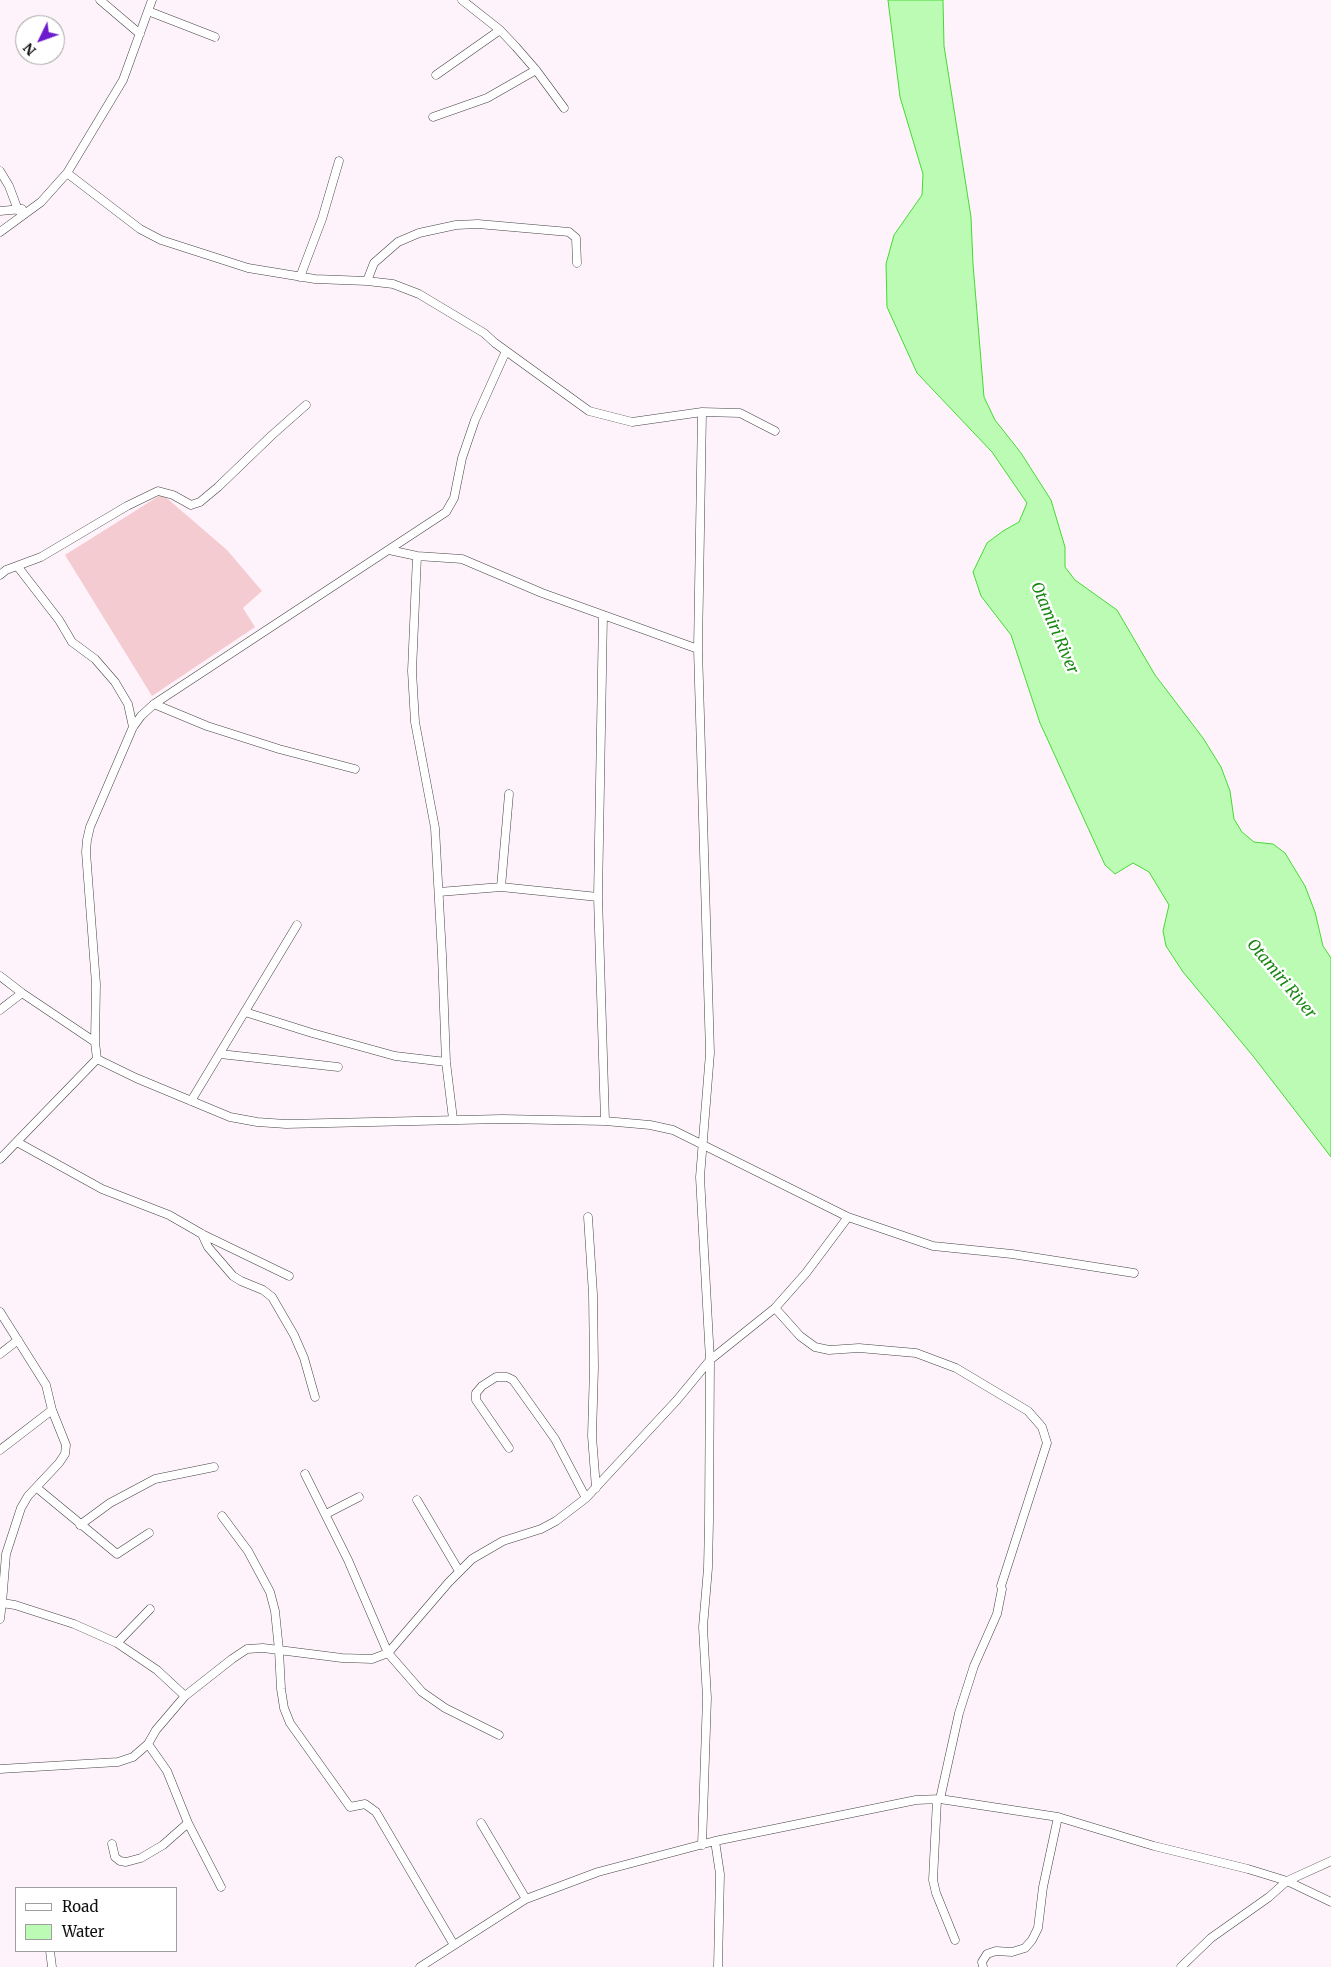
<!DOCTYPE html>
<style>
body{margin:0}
#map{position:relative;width:1331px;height:1967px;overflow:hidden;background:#fff3fb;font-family:Merriweather,serif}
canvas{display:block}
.legend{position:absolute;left:15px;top:1887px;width:162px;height:65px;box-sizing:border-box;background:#fff;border:1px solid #9f9f9f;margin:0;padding:6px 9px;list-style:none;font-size:15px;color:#101010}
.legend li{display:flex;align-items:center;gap:10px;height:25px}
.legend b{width:25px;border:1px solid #9f9f9f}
.north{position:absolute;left:15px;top:15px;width:50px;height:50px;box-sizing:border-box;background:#fff;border:1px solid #9f9f9f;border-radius:50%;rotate:228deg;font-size:14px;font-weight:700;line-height:20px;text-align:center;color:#101010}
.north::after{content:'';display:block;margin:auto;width:18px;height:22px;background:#6c1bcd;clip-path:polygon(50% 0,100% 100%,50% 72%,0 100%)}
</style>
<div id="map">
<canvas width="1331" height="1967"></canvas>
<ul class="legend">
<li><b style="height:6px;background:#fff"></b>Road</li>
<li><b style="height:14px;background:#bcfbb3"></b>Water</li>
</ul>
<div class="north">N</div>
</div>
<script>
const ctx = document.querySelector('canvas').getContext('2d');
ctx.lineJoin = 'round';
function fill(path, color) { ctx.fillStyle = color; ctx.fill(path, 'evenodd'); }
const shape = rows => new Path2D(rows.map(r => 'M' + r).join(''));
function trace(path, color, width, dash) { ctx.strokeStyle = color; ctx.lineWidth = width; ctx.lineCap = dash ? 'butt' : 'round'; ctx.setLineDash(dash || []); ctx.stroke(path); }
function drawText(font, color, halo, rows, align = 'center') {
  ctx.font = font + ' Merriweather,serif'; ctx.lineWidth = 5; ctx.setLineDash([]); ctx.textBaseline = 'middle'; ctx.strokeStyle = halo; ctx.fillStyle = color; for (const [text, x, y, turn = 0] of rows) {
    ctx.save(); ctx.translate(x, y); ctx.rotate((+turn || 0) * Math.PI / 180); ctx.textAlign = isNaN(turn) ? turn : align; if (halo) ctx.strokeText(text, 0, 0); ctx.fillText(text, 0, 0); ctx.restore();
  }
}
fill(shape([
 [162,494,227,550,262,591,243,608,255,627,152,696,65,555]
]), '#f4cbd1');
const water = shape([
 [888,0,943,0,944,46,971,217,973,264,984,397,995,420,1021,453,1051,500,1065,547,1065,567,1075,580,1117,610,1155,675,1203,738,1221,767,1230,791,1234,819,1242,832,1254,842,1273,844,1285,853,1305,886,1315,912,1323,946,1331,958,1331,1157,1253,1056,1183,972,1166,946,1163,931,1169,905,1149,872,1133,863,1115,874,1105,865,1040,723,1011,635,981,596,973,572,987,543,1003,531,1019,522,1027,503,992,452,917,373,887,307,886,264,894,235,922,195,923,174,900,97,888,0]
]);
fill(water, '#bcfbb3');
trace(water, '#44d933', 1);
const street = shape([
 [100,0,140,34],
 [462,0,500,30,516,47,536,70,564,108],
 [148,11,215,37],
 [436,75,500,30],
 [433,117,487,98,536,70],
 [0,171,9,186,18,210],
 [67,173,140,229,161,240,189,249,248,268,315,279,367,281,393,284,419,294,484,333,495,343,589,411,632,422,702,412,740,413,775,431],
 [0,211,22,209],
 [0,232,41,202,67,173,123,80,152,0],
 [300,277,322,219,339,161],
 [367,281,374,263,398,242,419,233,456,225,478,224,569,232,576,238,577,263],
 [389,550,417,556,462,559,542,593,698,649],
 [417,556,412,671,415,722,435,828,442,955,446,1062,453,1119],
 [18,567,59,620,72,642,95,659,115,682,128,704,133,727],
 [0,575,6,570,41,557,127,506,158,491,173,495,191,505,200,502,218,487,271,436,306,405],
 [603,615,598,897,605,1121],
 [154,704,207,726,279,749,355,769],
 [501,887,509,794],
 [439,892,501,887,598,897],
 [0,976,22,993,95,1042],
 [0,1010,22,993],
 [245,1012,312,1033,395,1056,446,1062],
 [220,1054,338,1067],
 [97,1059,136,1078,230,1117,257,1122,286,1124,502,1119,605,1121,650,1125,673,1130,848,1217,933,1246,1012,1254,1134,1273],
 [191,1101,297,925],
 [17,1142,102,1189,169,1215,202,1234,289,1276],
 [0,1159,97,1059,95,1042,96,984,86,852,87,840,90,827,133,727,141,716,154,704,446,512,454,498,462,458,475,420,506,351],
 [588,1217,593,1294,594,1367,592,1436,596,1488],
 [202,1234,208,1247,233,1276,241,1281,263,1290,272,1297,294,1335,304,1358,315,1397],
 [775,1308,800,1336,815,1347,829,1350,859,1348,916,1353,956,1368,1028,1411,1042,1427,1047,1443,1001,1586,1002,1589,997,1614,974,1666,959,1713,940,1799],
 [0,1312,46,1385,52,1410,66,1445,65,1454,59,1463,28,1496,21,1508,6,1554,2,1603],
 [0,1354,18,1340],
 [509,1448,476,1400,476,1393,482,1386,496,1377,507,1377,513,1380,555,1439,586,1498],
 [0,1450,52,1410],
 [305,1474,348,1560,388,1653,422,1692,445,1708,499,1735],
 [37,1488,117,1554,149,1533],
 [417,1500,459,1571],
 [326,1514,359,1497],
 [222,1516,248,1551,270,1592,275,1611,279,1650,281,1689,284,1708,290,1723,350,1807,365,1804,376,1812,454,1945],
 [80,1525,110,1503,155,1479,214,1467],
 [0,1619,2,1603,15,1605,74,1624,117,1643,150,1609],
 [117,1643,157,1670,185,1696],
 [148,1744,167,1771,188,1823,221,1887],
 [0,1769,118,1762,133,1757,148,1744,156,1730,185,1696,232,1659,247,1649,263,1648,342,1658,372,1659,388,1653,449,1582,472,1559,503,1541,541,1529,556,1521,586,1498,677,1400,710,1360,775,1308,806,1273,848,1217],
 [937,1800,933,1880,936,1893,955,1940],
 [481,1823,526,1899],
 [715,1841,720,1874,718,1967],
 [112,1844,115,1857,120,1861,126,1862,141,1858,163,1845,188,1823],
 [702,1845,707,1698,703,1627,708,1568,709,1521,710,1360,700,1177,710,1053,698,649,702,412],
 [50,1951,52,1967],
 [420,1967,526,1899,598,1872,715,1841,916,1800,940,1799,1058,1817,1154,1846,1248,1869,1287,1881,1331,1902],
 [983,1967,982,1962,987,1954,996,1951,1012,1952,1025,1948,1032,1940,1038,1928,1043,1887,1058,1817],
 [1181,1967,1211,1938,1269,1897,1287,1881,1331,1861]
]);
trace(street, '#434343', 9);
trace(street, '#fff', 8);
drawText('italic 16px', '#16870e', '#fff', [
 ["Otamiri River",1054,628,67],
 ["Otamiri River",1281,979,50]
]);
</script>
